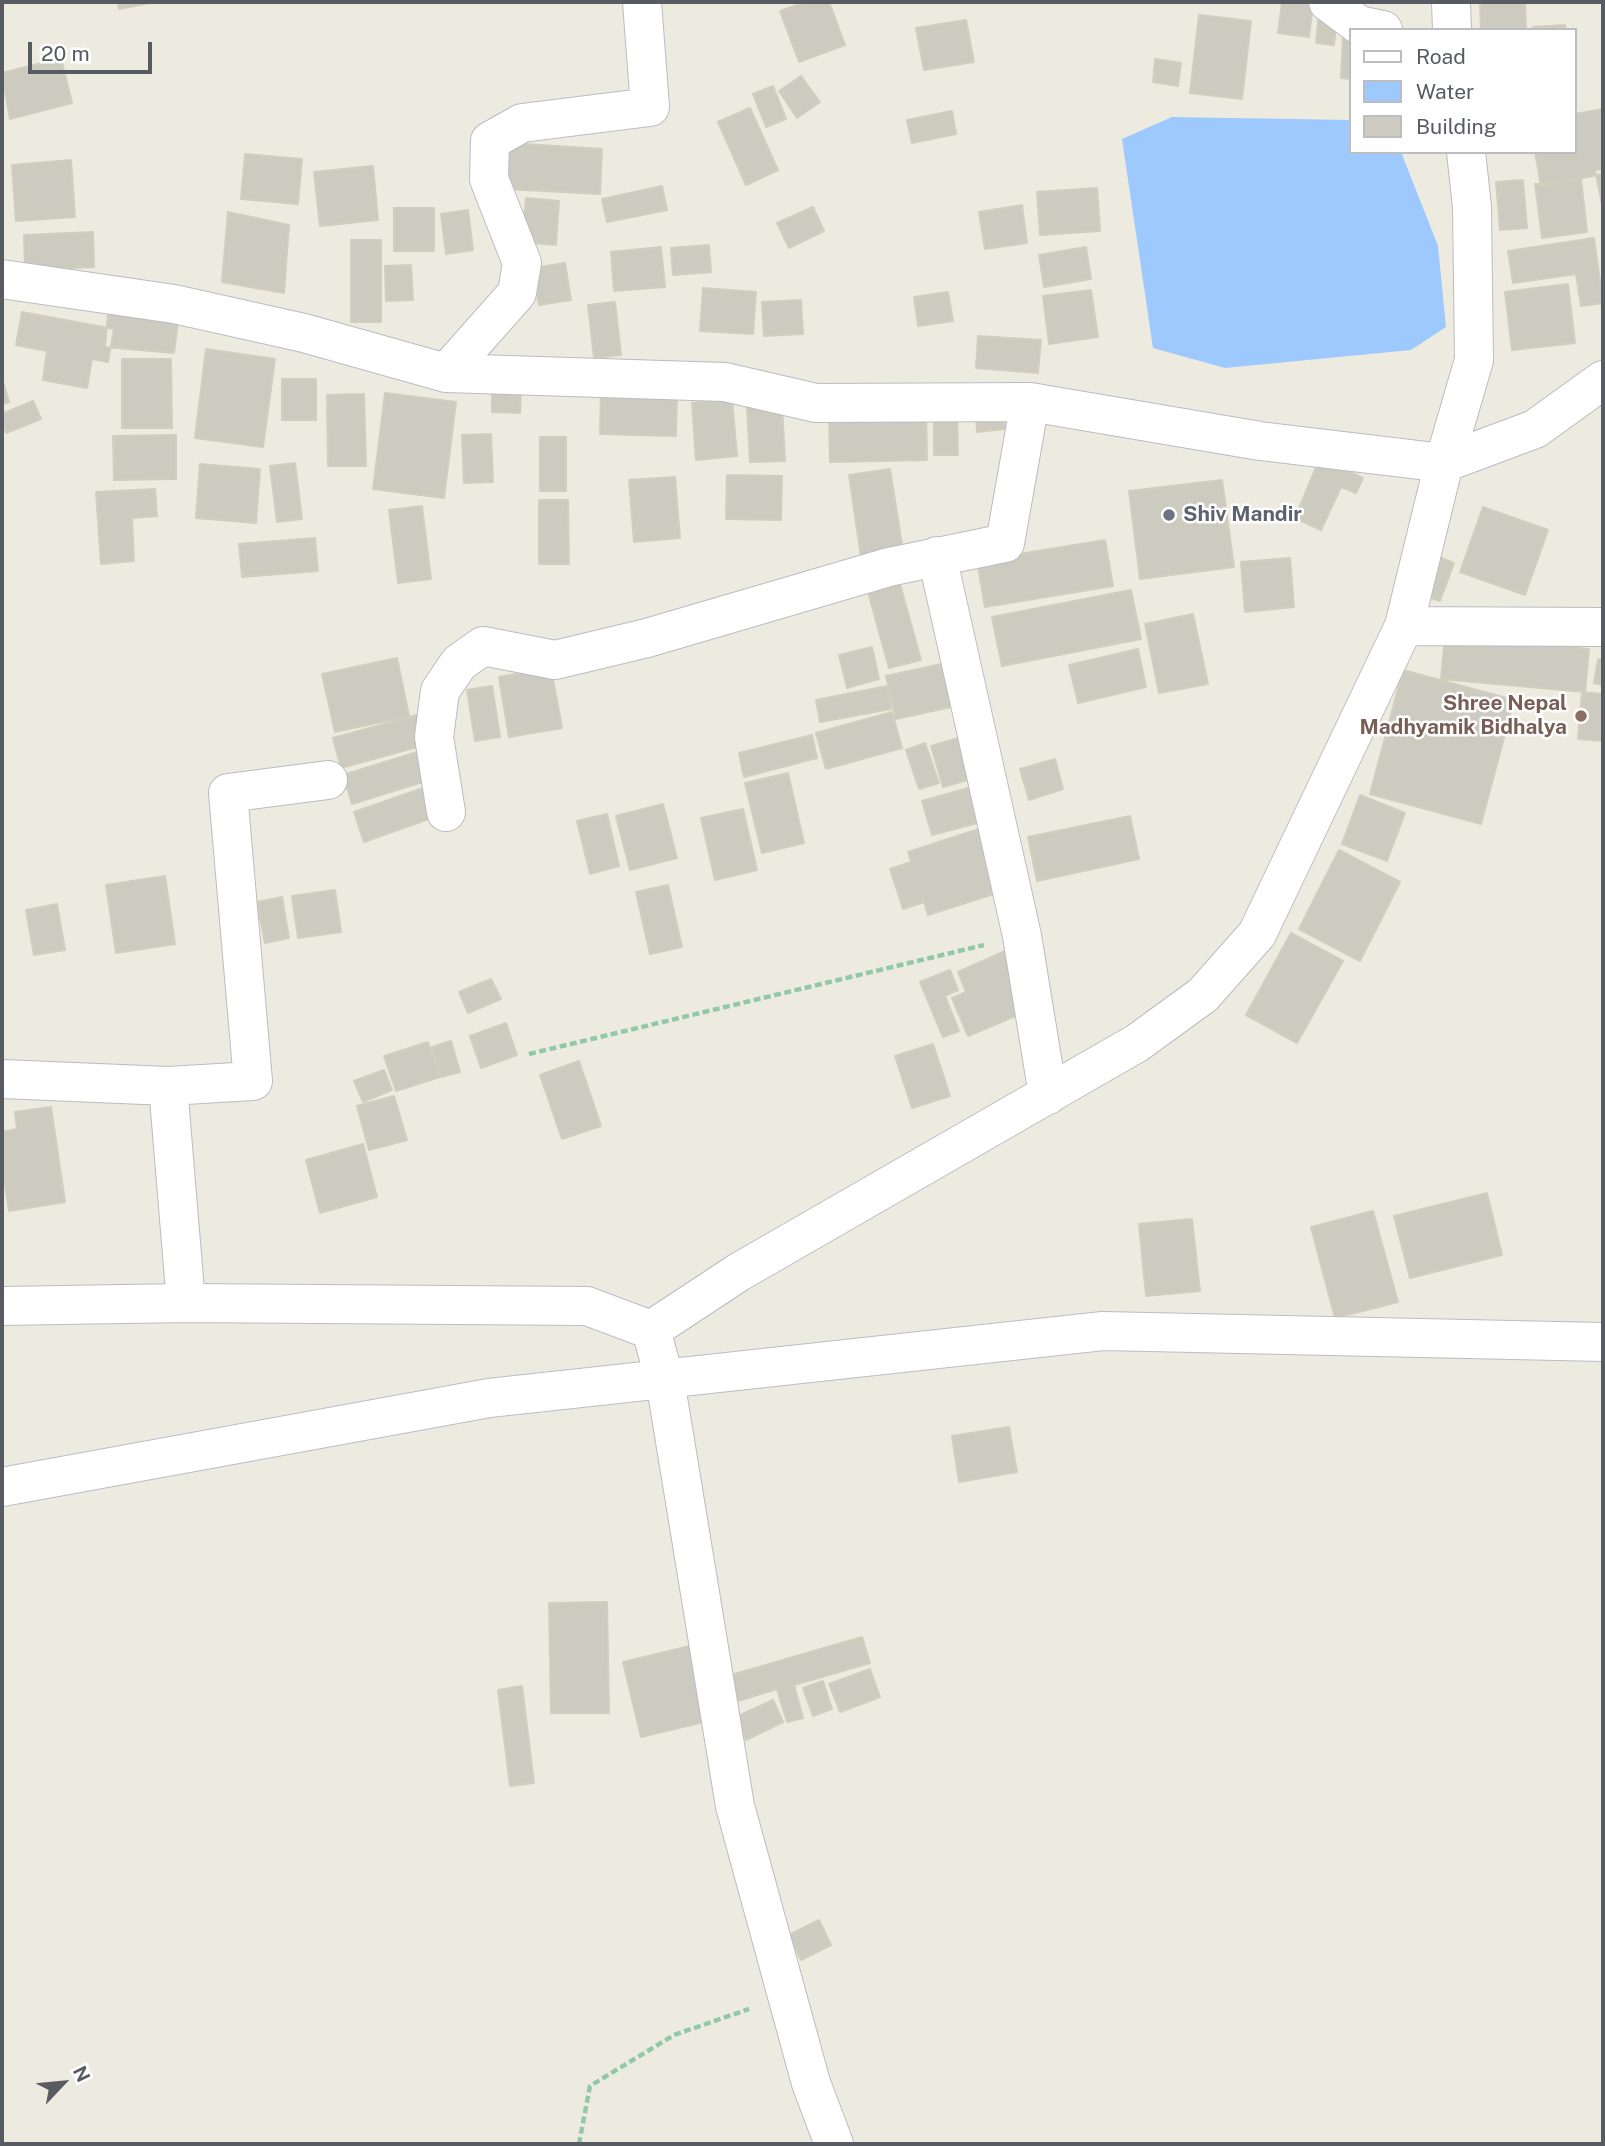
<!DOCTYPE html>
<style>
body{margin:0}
#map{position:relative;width:1605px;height:2146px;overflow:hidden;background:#edebdf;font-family:"Public Sans",sans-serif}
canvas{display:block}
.frame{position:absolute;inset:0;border:4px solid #585b62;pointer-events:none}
.legend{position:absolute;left:1349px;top:28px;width:228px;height:126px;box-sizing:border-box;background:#fff;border:2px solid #bcbdc0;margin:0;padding:9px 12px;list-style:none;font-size:21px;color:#585b62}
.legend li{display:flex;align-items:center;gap:14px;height:35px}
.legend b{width:35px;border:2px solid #bcbdc0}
.north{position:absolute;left:28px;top:2048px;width:70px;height:70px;-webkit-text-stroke:5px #fff;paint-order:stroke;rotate:64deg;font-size:19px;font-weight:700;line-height:28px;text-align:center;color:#585b62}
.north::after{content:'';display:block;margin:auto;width:24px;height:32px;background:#585b62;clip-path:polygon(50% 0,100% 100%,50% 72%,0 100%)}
.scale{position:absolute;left:28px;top:42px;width:124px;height:32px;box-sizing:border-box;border:4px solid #585b62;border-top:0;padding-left:9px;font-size:21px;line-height:24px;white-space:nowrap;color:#585b62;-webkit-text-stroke:5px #fff;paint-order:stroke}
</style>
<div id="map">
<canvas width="1605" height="2146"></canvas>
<div class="frame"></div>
<ul class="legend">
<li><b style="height:9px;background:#fff"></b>Road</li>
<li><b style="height:19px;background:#9dc9ff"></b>Water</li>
<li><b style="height:19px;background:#cdcac0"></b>Building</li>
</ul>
<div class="north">N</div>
<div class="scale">20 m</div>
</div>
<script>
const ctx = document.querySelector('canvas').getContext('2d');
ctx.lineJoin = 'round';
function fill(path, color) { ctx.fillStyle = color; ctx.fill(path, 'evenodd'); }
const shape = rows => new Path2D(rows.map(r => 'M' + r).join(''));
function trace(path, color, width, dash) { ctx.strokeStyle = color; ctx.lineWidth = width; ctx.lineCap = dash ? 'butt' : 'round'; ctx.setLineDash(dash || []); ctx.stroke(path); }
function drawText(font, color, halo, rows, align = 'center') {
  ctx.font = font + ' "Public Sans",sans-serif'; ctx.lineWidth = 5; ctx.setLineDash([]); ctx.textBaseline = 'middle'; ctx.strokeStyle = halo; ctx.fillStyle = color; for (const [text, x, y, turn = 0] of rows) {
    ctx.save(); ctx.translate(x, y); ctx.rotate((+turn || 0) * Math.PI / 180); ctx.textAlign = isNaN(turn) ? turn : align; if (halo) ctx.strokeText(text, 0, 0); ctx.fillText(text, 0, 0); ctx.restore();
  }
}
fill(shape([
 [1172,117,1351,120,1351,152,1401,152,1438,246,1446,327,1411,350,1225,368,1153,348,1122,139]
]), '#9dc9ff');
const building = shape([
 [118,2,155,2,119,9,118,2],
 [806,2,829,2,845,45,799,62,780,11,806,2],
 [1282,2,1313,2,1309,37,1278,33,1282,2],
 [1480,2,1525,2,1526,30,1481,30,1480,2],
 [1319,13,1337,16,1334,45,1316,43,1319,13],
 [1199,15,1251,21,1242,99,1190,93,1199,15],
 [966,20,974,62,924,70,916,28,966,20],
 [1565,25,1566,30,1534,30,1533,27,1565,25],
 [1343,34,1351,34,1351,79,1341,78,1343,34],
 [61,58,72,103,10,119,2,73,61,58],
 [1155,59,1181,63,1178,86,1153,82,1155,59],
 [801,76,820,102,797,118,779,91,801,76],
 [773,86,786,119,766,127,753,94,773,86],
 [750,108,778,170,746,185,718,122,750,108],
 [1603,109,1603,174,1541,186,1535,152,1575,152,1575,114,1603,109],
 [952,111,956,134,912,143,907,120,952,111],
 [508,143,602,149,600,194,505,189,508,143],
 [245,154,302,159,298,204,241,199,245,154],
 [71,160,75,217,16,221,12,165,71,160],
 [373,166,378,220,320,226,314,172,373,166],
 [1603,169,1603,209,1595,170,1603,169],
 [1581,179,1587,232,1542,238,1535,184,1581,179],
 [1523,180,1527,228,1500,230,1496,182,1523,180],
 [662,186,667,210,607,222,602,199,662,186],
 [1097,188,1100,231,1040,235,1037,192,1097,188],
 [526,198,559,201,556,245,522,242,526,198],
 [1022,205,1027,243,985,249,979,212,1022,205],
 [813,207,824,231,789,248,777,223,813,207],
 [394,208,434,208,434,251,394,251,394,208],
 [468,210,473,250,446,254,441,214,468,210],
 [228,212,289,225,284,293,222,282,228,212],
 [93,232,94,267,25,270,24,235,93,232],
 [1594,238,1603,303,1581,306,1576,274,1513,283,1508,251,1594,238],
 [351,240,381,240,381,322,351,322,351,240],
 [709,245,711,272,673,275,671,248,709,245],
 [661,247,665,287,614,291,611,252,661,247],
 [1086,247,1091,279,1044,287,1039,255,1086,247],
 [565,263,571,300,539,305,533,268,565,263],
 [411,265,413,300,386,301,385,266,411,265],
 [1568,284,1575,343,1512,350,1505,292,1568,284],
 [703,288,756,292,753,334,700,331,703,288],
 [1091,290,1098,337,1049,344,1043,296,1091,290],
 [948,292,953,321,918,326,914,297,948,292],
 [801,300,803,334,764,336,762,302,801,300],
 [615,302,621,355,594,358,588,305,615,302],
 [22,312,114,329,108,362,92,359,87,388,43,380,47,351,16,345,22,312],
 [108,314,178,321,174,353,105,347,108,314],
 [978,336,1041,340,1038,373,976,368,978,336],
 [206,349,275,359,263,447,195,438,206,349],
 [122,359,171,359,172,428,122,428,122,359],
 [2,378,9,402,2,404,2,378],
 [282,379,316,379,316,420,282,420,282,379],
 [492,384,521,385,520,413,492,412,492,384],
 [601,387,677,389,676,436,600,434,601,387],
 [385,393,456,402,444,498,373,489,385,393],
 [364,394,366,466,328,466,327,395,364,394],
 [732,399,737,456,696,460,692,403,732,399],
 [33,401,41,419,6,433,2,414,33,401],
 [782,405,785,461,750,462,747,407,782,405],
 [926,409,927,460,830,462,829,411,926,409],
 [1003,410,1005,429,977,432,976,413,1003,410],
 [957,411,958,455,934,455,934,412,957,411],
 [491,434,493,482,464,483,462,435,491,434],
 [176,435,176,479,114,480,113,436,176,435],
 [540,437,566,437,566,491,540,491,540,437],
 [1320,458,1363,478,1356,493,1341,487,1321,530,1295,518,1320,458],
 [295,463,302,519,277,522,270,466,295,463],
 [200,464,260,469,256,523,196,518,200,464],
 [890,469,903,551,861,557,849,475,890,469],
 [727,475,782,476,781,520,726,519,727,475],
 [675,477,680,538,634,542,629,480,675,477],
 [1222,480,1234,567,1140,579,1129,491,1222,480],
 [155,489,157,516,132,518,134,561,101,564,96,492,155,489],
 [539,500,568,500,569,564,539,564,539,500],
 [422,506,431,579,398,583,389,510,422,506],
 [1483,507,1548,530,1525,595,1460,572,1483,507],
 [315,538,318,571,242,577,239,544,315,538],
 [1105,540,1113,586,985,607,977,561,1105,540],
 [1434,555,1454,563,1440,601,1420,594,1434,555],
 [1290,558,1294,607,1245,612,1241,562,1290,558],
 [898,577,921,660,889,668,866,585,898,577],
 [1131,590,1141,639,1002,666,992,617,1131,590],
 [1193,614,1208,684,1159,693,1145,624,1193,614],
 [1445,636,1589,649,1585,692,1441,679,1445,636],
 [872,647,879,679,847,688,839,655,872,647],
 [1138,649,1146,687,1078,703,1069,665,1138,649],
 [397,658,409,716,335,732,322,674,397,658],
 [1598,659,1603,660,1603,685,1594,683,1598,659],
 [960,660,969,703,896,719,886,676,960,660],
 [551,668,562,728,509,737,499,677,551,668],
 [1403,670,1514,700,1481,824,1370,794,1403,670],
 [492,686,500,737,475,741,467,690,492,686],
 [887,686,891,709,820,722,816,700,887,686],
 [1582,692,1603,694,1603,741,1578,739,1582,692],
 [892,712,902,748,826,769,816,733,892,712],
 [424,713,432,743,341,768,333,738,424,713],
 [812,735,817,758,744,777,739,753,812,735],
 [969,735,981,776,943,787,931,746,969,735],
 [925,743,939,783,919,789,906,750,925,743],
 [430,748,439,777,352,804,343,775,430,748],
 [1055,759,1063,789,1029,800,1020,769,1055,759],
 [788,773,804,843,762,853,745,783,788,773],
 [426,787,437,816,364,842,354,812,426,787],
 [972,787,981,822,932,835,922,801,972,787],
 [1360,795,1405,813,1387,861,1342,844,1360,795],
 [663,804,677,858,630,870,616,816,663,804],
 [743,809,757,870,715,880,701,818,743,809],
 [607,814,619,866,590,874,577,821,607,814],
 [1130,816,1139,859,1037,881,1028,837,1130,816],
 [982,828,1003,891,928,915,924,902,903,909,890,869,911,862,908,852,982,828],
 [1339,850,1400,882,1360,961,1299,929,1339,850],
 [165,876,175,944,116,953,106,885,165,876],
 [668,885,682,947,650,954,636,892,668,885],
 [335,890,341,932,298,938,292,896,335,890],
 [282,897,289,938,265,943,257,902,282,897],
 [57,904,65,950,34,955,26,910,57,904],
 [1291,933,1343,961,1297,1043,1246,1015,1291,933],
 [1005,951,1030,1010,968,1036,952,998,966,992,958,972,1005,951],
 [950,970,958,990,945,996,959,1031,943,1037,920,982,950,970],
 [491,979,501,999,468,1013,459,992,491,979],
 [506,1023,517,1055,481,1068,470,1036,506,1023],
 [451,1041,460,1072,441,1077,432,1047,451,1041],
 [428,1042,440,1077,396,1091,384,1056,428,1042],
 [933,1044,950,1096,912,1108,895,1056,933,1044],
 [579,1061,601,1126,562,1139,540,1075,579,1061],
 [384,1070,392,1090,363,1102,354,1081,384,1070],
 [394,1096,407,1140,369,1150,357,1106,394,1096],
 [51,1107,65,1202,9,1211,2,1164,2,1132,17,1129,15,1112,51,1107],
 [363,1144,377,1197,320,1213,306,1160,363,1144],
 [1487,1193,1502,1255,1410,1278,1394,1216,1487,1193],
 [1373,1211,1398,1302,1335,1318,1311,1227,1373,1211],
 [1192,1219,1200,1291,1146,1296,1139,1224,1192,1219],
 [1009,1427,1017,1472,959,1482,952,1436,1009,1427],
 [607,1602,609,1713,551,1713,549,1603,607,1602],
 [862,1637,870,1663,794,1685,803,1718,787,1722,777,1689,738,1701,731,1675,862,1637],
 [690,1646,708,1721,641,1737,623,1662,690,1646],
 [870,1669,880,1697,840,1712,829,1684,870,1669],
 [823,1681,832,1709,813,1716,803,1688,823,1681],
 [522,1686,534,1783,510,1786,498,1690,522,1686],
 [773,1700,783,1722,746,1740,736,1717,773,1700],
 [819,1920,831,1945,801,1960,789,1935,819,1920]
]);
fill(building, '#cdcac0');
trace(building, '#d2cebd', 2);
const street = shape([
 [1328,2,1359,25,1383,30],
 [1451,2,1452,30],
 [2,279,174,304,304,333,446,373,725,382,816,403,1030,402,1260,441,1444,463,1535,429,1603,380],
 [446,373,517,293,522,263,489,179,490,141,522,123,650,107,642,2],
 [937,556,1022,936,1048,1095],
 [1404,626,1603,627],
 [446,812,434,737,440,691,459,663,483,646,555,660,647,638,889,567,1005,543,1030,402],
 [2,1079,168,1086,253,1081,228,793,328,780],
 [168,1086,186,1303],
 [651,1330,739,1272,1137,1043,1203,995,1257,934,1404,626,1444,463,1474,360,1472,207,1466,152],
 [665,1380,735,1806,811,2083,834,2144]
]);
const secondary = shape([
 [2,1306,186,1303,587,1306,651,1330,665,1380],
 [2,1487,489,1398,1103,1331,1603,1342]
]);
trace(street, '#babcc2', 40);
trace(secondary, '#babdc5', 40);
trace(shape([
 [529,1054,984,945],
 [579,2144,590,2086,674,2035,749,2009]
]), '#91c9a7', 4.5, [7, 3.5]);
trace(street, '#fff', 38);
trace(secondary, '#fff', 38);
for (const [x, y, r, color] of [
 [1169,515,7,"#6b7280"],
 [1581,716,7,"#8d6e63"]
]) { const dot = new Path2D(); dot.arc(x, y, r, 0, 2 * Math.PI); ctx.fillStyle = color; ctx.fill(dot); trace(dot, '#fff', 2.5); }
drawText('bold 21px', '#5b616d', '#fff', [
 ["Shiv Mandir",1183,515]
], 'left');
drawText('bold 21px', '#785e54', '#fff', [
 ["Shree Nepal",1567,704],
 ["Madhyamik Bidhalya",1567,728]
], 'right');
</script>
